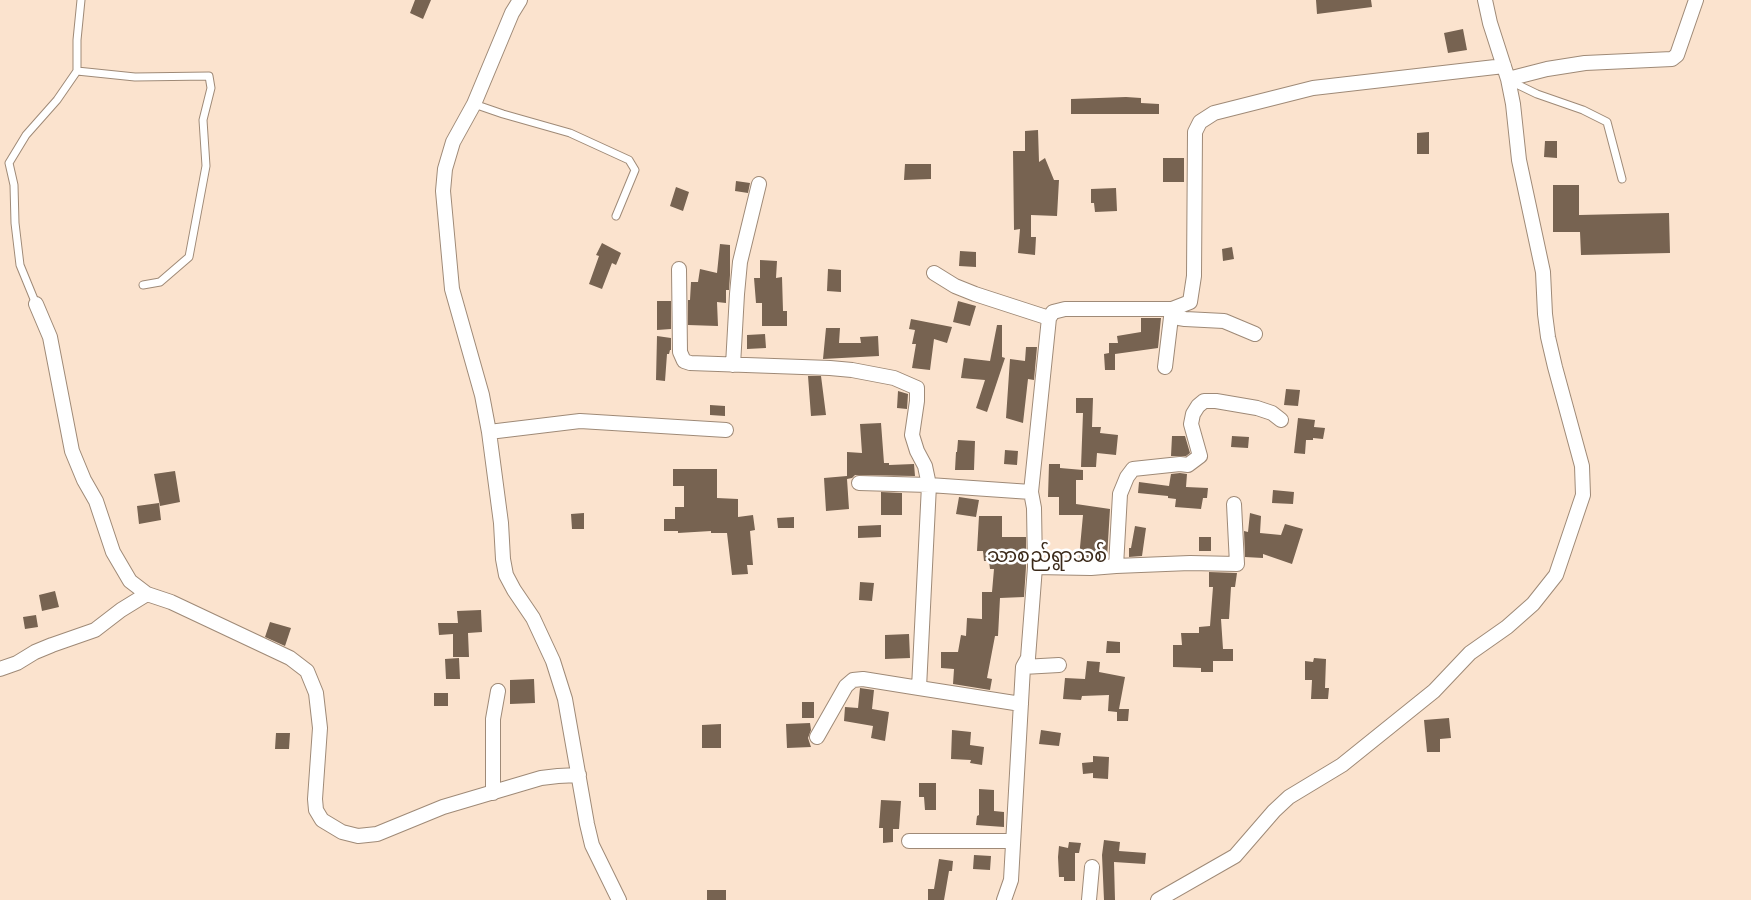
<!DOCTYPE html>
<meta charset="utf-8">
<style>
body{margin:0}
canvas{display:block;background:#fbe3ce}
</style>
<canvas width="1751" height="900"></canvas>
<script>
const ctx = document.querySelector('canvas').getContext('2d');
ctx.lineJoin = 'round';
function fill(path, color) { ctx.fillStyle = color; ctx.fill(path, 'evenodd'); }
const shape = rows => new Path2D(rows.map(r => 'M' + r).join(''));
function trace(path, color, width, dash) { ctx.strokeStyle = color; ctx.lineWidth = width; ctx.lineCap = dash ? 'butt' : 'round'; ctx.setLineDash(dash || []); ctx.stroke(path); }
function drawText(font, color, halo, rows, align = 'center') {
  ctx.font = font + ' Rubik,"Noto Sans Myanmar",sans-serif'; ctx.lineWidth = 5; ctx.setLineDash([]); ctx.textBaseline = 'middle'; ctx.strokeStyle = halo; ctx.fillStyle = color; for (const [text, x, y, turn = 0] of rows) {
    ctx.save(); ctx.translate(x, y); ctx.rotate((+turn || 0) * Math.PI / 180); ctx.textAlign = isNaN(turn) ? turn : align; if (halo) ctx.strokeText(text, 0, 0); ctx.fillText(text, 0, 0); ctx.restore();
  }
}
fill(shape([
 [415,0,431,0,423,19,410,13],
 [1316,0,1371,0,1372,7,1317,14],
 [1463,29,1467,50,1448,53,1444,33],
 [1126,97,1141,98,1141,103,1159,104,1159,114,1071,114,1071,99],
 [1038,130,1039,162,1045,158,1054,180,1059,180,1057,216,1031,215,1031,237,1036,237,1035,255,1018,253,1020,229,1014,230,1013,151,1025,151,1025,131],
 [1429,132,1429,154,1417,154,1417,133],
 [1545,141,1557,141,1557,158,1544,157],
 [1163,158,1184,158,1184,182,1163,182],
 [905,164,931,164,931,179,904,180],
 [736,181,750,183,748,193,735,191],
 [1553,185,1579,185,1579,215,1669,213,1670,253,1581,255,1580,232,1553,232],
 [676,187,689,192,683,211,670,206],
 [1116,188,1117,211,1095,212,1094,203,1091,203,1091,189],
 [602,243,621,253,616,265,612,263,602,289,589,284,599,256,596,255],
 [720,244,730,245,730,275,729,290,726,290,726,303,717,302,718,326,688,325,688,300,690,300,691,282,698,282,700,269,717,273],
 [1232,247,1234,259,1223,261,1222,249],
 [960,251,976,252,976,267,959,266],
 [760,260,777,261,776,278,782,277,783,311,787,311,787,326,762,326,762,303,756,303,754,278,760,278],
 [828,269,841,270,841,292,827,291],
 [657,301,671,301,671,329,657,330],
 [958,301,976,306,970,326,953,322],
 [1141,318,1161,318,1158,348,1115,354,1115,370,1105,370,1104,354,1109,353,1109,343,1118,343,1117,336,1141,332],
 [911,319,952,327,947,343,934,339,930,370,912,368,916,344,912,344,915,330,909,329],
 [997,325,1002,325,1002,357,1005,358,987,412,976,408,985,380,961,378,964,358,990,361],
 [826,328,840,328,839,343,861,343,860,337,878,336,879,356,823,359],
 [765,334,766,348,747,349,747,335],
 [657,336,671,338,671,350,670,350,669,354,667,354,665,381,656,380],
 [1026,347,1037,347,1034,380,1028,379,1023,423,1006,418,1010,359,1025,361],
 [808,376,821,376,826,415,811,416],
 [1286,389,1300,390,1298,406,1284,405],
 [898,391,908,394,907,409,897,408],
 [1076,398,1093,398,1092,427,1101,427,1100,433,1118,435,1116,455,1097,453,1096,467,1081,467,1083,413,1076,413],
 [710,405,725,406,725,416,710,415],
 [1298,418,1315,420,1314,427,1325,428,1323,439,1313,438,1313,440,1306,440,1305,454,1294,453],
 [881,423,884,463,889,463,889,465,914,464,915,476,855,475,852,478,847,479,849,509,826,511,824,478,847,476,847,452,862,453,860,424],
 [1172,436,1185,436,1190,453,1186,456,1171,456],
 [1232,436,1249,437,1248,448,1231,447],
 [958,440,975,441,974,470,955,470,956,452,957,452],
 [1005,450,1018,451,1017,465,1004,464],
 [1049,464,1060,464,1060,468,1083,470,1083,480,1076,480,1076,504,1110,509,1107,558,1079,558,1083,515,1059,515,1059,497,1048,497],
 [673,469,717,469,717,498,738,499,738,517,753,515,755,530,750,531,753,565,747,565,748,574,732,575,727,533,711,533,711,531,678,533,678,531,664,531,664,519,675,519,675,507,684,507,684,486,673,486],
 [175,471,180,502,160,506,154,474],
 [1180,473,1187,474,1186,487,1208,488,1207,498,1203,498,1201,509,1175,507,1176,499,1168,498,1168,496,1138,493,1139,482,1169,486,1171,474],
 [1273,490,1294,492,1293,504,1272,503],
 [881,492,902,493,902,515,881,515],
 [959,497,979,500,976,517,956,514],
 [159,503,161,520,139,524,137,506],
 [584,513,584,529,572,529,571,514],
 [1250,513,1261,516,1260,533,1281,535,1285,524,1303,529,1292,564,1263,554,1263,558,1245,557,1244,531,1248,532],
 [979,516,1002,516,1002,537,1026,537,1026,567,1024,597,1000,598,998,636,995,636,987,678,992,679,990,690,953,684,954,669,941,668,941,652,958,652,961,635,966,636,967,618,982,619,982,592,992,592,994,569,990,569,989,561,984,561,983,551,977,551],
 [794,517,794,528,778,528,777,518],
 [881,525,881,537,858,538,858,526],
 [1135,526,1146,528,1142,556,1129,557,1129,548,1131,548],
 [1199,537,1211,537,1211,551,1199,551],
 [1209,572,1237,573,1235,587,1231,587,1229,619,1221,619,1223,649,1233,649,1233,661,1213,661,1213,672,1201,672,1201,668,1173,667,1173,645,1182,645,1181,633,1199,633,1199,627,1210,626,1213,587,1209,587],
 [860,582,874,583,872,601,859,600],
 [55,591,59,607,42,611,39,595],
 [481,610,482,632,468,633,469,657,453,657,453,634,439,635,438,623,458,623,457,611],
 [36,615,38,627,25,629,23,617],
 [270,622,291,628,285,646,265,637],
 [909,634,910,658,885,659,885,635],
 [1107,641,1120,642,1120,653,1106,653],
 [459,658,460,679,446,679,445,659],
 [1314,658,1326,659,1325,688,1329,688,1328,699,1311,699,1312,680,1305,680,1305,661,1313,662],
 [1087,661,1100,662,1099,672,1125,677,1119,709,1129,709,1128,721,1117,721,1117,712,1108,711,1109,695,1082,696,1081,700,1063,699,1065,678,1085,679],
 [534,679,535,703,510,704,510,680],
 [860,688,874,690,872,709,889,712,885,741,871,738,873,726,844,721,845,707,858,708],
 [434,693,448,693,448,706,434,706],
 [802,702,814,702,814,718,802,718],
 [1449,718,1451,738,1440,739,1440,752,1427,752,1424,720],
 [810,723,811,730,808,738,811,747,787,748,786,724],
 [721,724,721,748,702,748,702,725],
 [952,730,971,732,970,745,984,747,982,765,970,763,971,760,951,759],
 [1041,730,1061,733,1059,746,1039,744],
 [276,733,290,733,289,749,275,749],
 [1093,756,1109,757,1108,779,1093,778,1093,773,1083,774,1082,763,1093,762],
 [919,783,936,783,936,810,925,810,924,797,919,797],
 [979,789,994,790,994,811,1004,812,1004,827,976,825,977,816,979,815],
 [881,800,901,801,899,829,893,829,893,842,883,843,883,828,879,828],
 [1104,840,1120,842,1119,851,1146,853,1145,864,1114,862,1115,900,1104,900,1102,855],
 [1069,842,1081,843,1079,853,1075,853,1075,881,1064,881,1064,877,1059,877,1058,857,1059,846,1068,848],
 [974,855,991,856,990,870,973,869],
 [939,859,953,861,952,871,949,871,944,900,928,900,928,889,934,889],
 [707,890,726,890,726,900,707,900]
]), '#776351');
const lane = shape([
 [77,71,77,40,81,0],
 [1508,80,1537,94,1583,110,1607,122,1622,179],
 [474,104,503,114,570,133,629,160,635,170,616,216],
 [36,304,20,265,15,223,14,185,9,163,26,135,57,100,77,71,135,77,209,76,211,88,203,120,206,166,189,257,160,282,143,285]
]);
const street = shape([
 [520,0,512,13,474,104,453,142,445,169,443,191,452,289,482,395,489,432,501,523,503,559,506,575,514,590,533,618,553,661,565,699,587,824,592,845,619,900],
 [1508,79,1547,69,1585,63,1672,59,1677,55,1696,0],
 [679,269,680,352,684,361,690,363,830,368,852,370,894,378,917,388,917,401,912,435,917,451,925,466,929,485,919,688,863,679,853,680,846,686,817,737],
 [934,273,955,286,975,294,1049,318],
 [36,304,50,337,72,451,84,480,96,501,113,552,130,581,147,594,171,602,290,658,307,671,316,693,320,728,315,799,316,810,322,820,342,832,358,836,377,834,443,807,541,778,558,776,579,775],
 [1171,313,1179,318,1185,319,1224,321,1255,334],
 [733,365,737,294,740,262,759,184],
 [1165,367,1172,309],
 [489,432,580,421,726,430],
 [859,483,929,485,1031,492],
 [1116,566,1190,563,1237,564,1234,504],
 [1035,567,1091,568,1116,566,1120,494,1127,477,1133,469,1180,464,1188,465,1200,456,1191,424,1193,414,1198,406,1204,401,1216,401,1257,408,1272,413,1281,420],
 [1023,667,1059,665],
 [0,669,17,663,35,652,52,645,95,630,121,610,147,594],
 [919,688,1021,704],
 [493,793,493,719,498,691],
 [909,841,1013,841],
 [1004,900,1011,880,1023,667,1028,658,1035,567,1034,508,1031,492,1049,318,1053,312,1065,309,1172,309,1190,302,1194,276,1195,132,1200,122,1214,113,1313,88,1504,66],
 [1089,900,1092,867],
 [1158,900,1235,856,1274,811,1289,797,1342,765,1434,691,1470,653,1507,627,1533,604,1556,575,1583,495,1582,466,1555,367,1548,337,1545,314,1543,272,1519,160,1513,104,1508,79,1490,23,1485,0]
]);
trace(lane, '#9f8a77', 9);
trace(street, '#9f8a77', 16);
trace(lane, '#fff', 7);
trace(street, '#fff', 14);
drawText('19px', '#3b2919', '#fff', [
 ["သာစည်ရွာသစ်",1047,557]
]);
</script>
